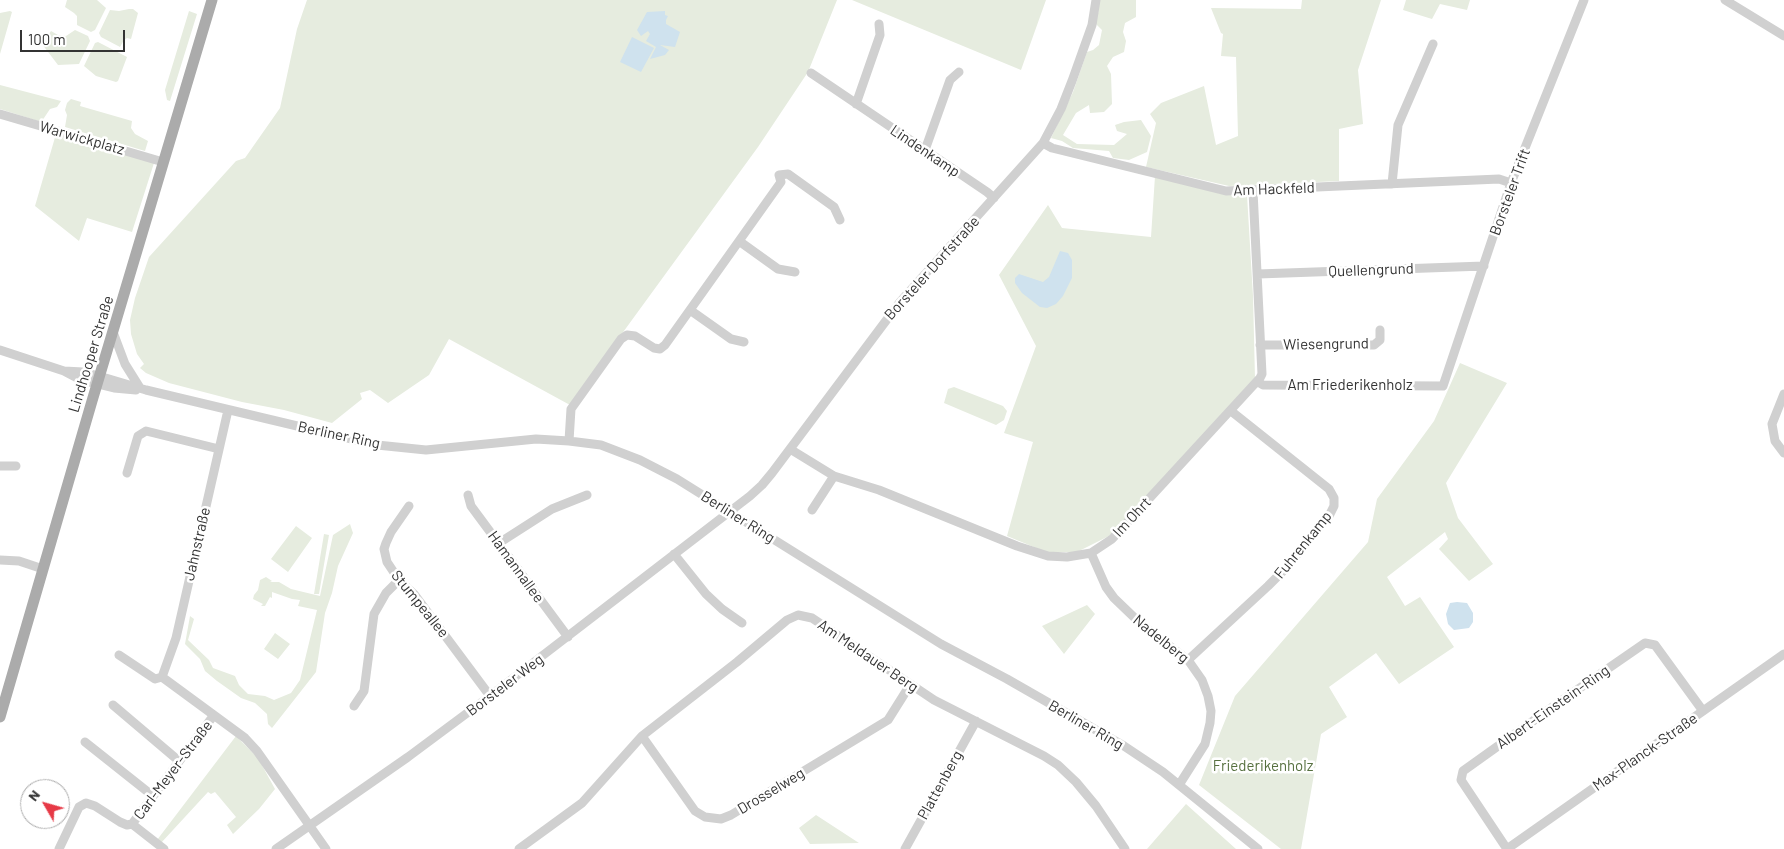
<!DOCTYPE html>
<meta charset="utf-8">
<style>
body{margin:0}
#map{position:relative;width:1784px;height:849px;overflow:hidden;background:#fff;font-family:Barlow,sans-serif}
canvas{display:block}
.north{position:absolute;left:20px;top:779px;width:50px;height:50px;box-sizing:border-box;background:#fff;border:1px solid #adadad;border-radius:50%;rotate:308deg;font-size:14px;font-weight:700;line-height:20px;text-align:center;color:#333}
.north::after{content:'';display:block;margin:auto;width:18px;height:22px;background:#e63946;clip-path:polygon(50% 0,100% 100%,50% 72%,0 100%)}
.scale{position:absolute;left:20px;top:30px;width:105px;height:22px;box-sizing:border-box;border:2px solid #333;border-top:0;padding-left:6px;font-size:15px;line-height:18px;white-space:nowrap;color:#333;-webkit-text-stroke:4px #fff;paint-order:stroke}
</style>
<div id="map">
<canvas width="1784" height="849"></canvas>
<div class="north">N</div>
<div class="scale">100 m</div>
</div>
<script>
const ctx = document.querySelector('canvas').getContext('2d');
ctx.lineJoin = 'round';
function fill(path, color) { ctx.fillStyle = color; ctx.fill(path, 'evenodd'); }
const shape = rows => new Path2D(rows.map(r => 'M' + r).join(''));
function trace(path, color, width, dash) { ctx.strokeStyle = color; ctx.lineWidth = width; ctx.lineCap = dash ? 'butt' : 'round'; ctx.setLineDash(dash || []); ctx.stroke(path); }
function drawText(font, color, halo, rows, align = 'center') {
  ctx.font = font + ' Barlow,sans-serif'; ctx.lineWidth = 5; ctx.setLineDash([]); ctx.textBaseline = 'middle'; ctx.strokeStyle = halo; ctx.fillStyle = color; for (const [text, x, y, turn = 0] of rows) {
    ctx.save(); ctx.translate(x, y); ctx.rotate((+turn || 0) * Math.PI / 180); ctx.textAlign = isNaN(turn) ? turn : align; if (halo) ctx.strokeText(text, 0, 0); ctx.fillText(text, 0, 0); ctx.restore();
  }
}
fill(shape([
 [67,0,97,0,106,8,95,30,91,32,77,25,77,16,74,13,65,7],
 [307,0,837,0,808,72,758,147,570,405,449,339,429,375,388,403,370,390,360,393,362,399,332,423,284,410,242,402,169,383,146,373,140,368,144,364,137,354,131,334,130,320,135,298,149,257,236,161,245,158,280,108,297,29],
 [852,0,1046,0,1021,70],
 [1099,0,1136,0,1136,17,1125,23,1123,32,1126,41,1124,52,1113,57,1107,66,1111,74,1112,104,1104,112,1090,113,1089,105,1076,113,1063,135,1077,144,1114,145,1127,134,1117,131,1115,125,1124,122,1141,120,1151,136,1147,152,1129,160,1113,158,1109,151,1073,148,1062,141,1051,138,1073,92,1087,52,1093,50,1099,45,1102,30,1096,24,1099,8],
 [1302,0,1381,0,1358,70,1363,124,1339,129,1339,181,1229,186,1146,167,1156,123,1150,114,1161,103,1204,86,1216,145,1238,136,1236,57,1221,56,1223,34,1221,33,1211,8,1301,9],
 [1406,0,1470,0,1467,10,1440,4,1432,19,1403,10],
 [129,9,133,9,138,13,131,39,127,38,124,40,120,47,101,37,99,33,110,10,119,11],
 [10,11,12,12,0,54,0,13],
 [189,11,197,14,170,101,167,100,165,90],
 [75,30,88,36,90,41,79,64,58,65,42,44,51,31,58,35,66,36],
 [98,42,127,57,118,81,116,82,96,76,84,66,95,43],
 [0,85,61,101,57,107,50,109,42,121,38,121,0,109],
 [71,99,81,102,80,106,132,121,131,128,135,134,148,141,145,151,65,127,67,115,65,110,67,103],
 [56,134,154,163,132,232,87,218,79,241,35,206],
 [1155,176,1229,194,1247,195,1253,296,1255,379,1109,536,1077,552,1046,552,1007,536,1033,442,1004,433,1036,346,999,275,1048,205,1062,228,1151,237],
 [1460,363,1507,383,1446,483,1458,518,1493,564,1469,581,1439,549,1448,539,1445,532,1387,577,1405,606,1420,597,1454,647,1399,684,1376,653,1329,687,1347,717,1321,734,1301,849,1281,849,1199,785,1235,696,1368,542,1377,499,1434,421],
 [954,387,1003,406,1007,411,1004,420,996,425,944,403,948,389],
 [350,524,353,533,338,566,332,593,325,613,316,672,272,728,268,724,267,714,255,703,241,698,217,681,205,671,200,659,185,644,190,616,194,619,188,640,209,660,213,668,235,676,239,685,248,694,265,696,274,700,291,693,300,680,317,610,298,606,300,600,292,599,272,592,272,598,270,597,265,606,261,606,263,604,253,599,254,595,258,590,260,580,266,577,272,581,270,582,279,582,291,589,320,596,333,535],
 [296,526,312,538,288,572,271,559],
 [324,534,329,535,319,594,314,594],
 [1087,605,1095,614,1064,654,1042,626],
 [275,633,290,644,278,659,264,649],
 [236,736,258,758,275,789,259,809,233,834,227,825,236,817,215,792,211,794,208,792,161,843,157,840],
 [1186,804,1236,849,1147,849],
 [816,815,859,843,810,844,799,828]
]), '#e6ecdf');
fill(shape([
 [665,11,665,15,668,16,666,20,666,24,680,32,675,47,660,45,669,50,665,55,650,59,656,47,646,41,650,34,648,31,641,36,637,30,647,12],
 [632,37,654,48,641,72,620,62],
 [1060,251,1068,253,1072,260,1072,278,1063,296,1056,304,1047,308,1040,307,1022,293,1015,283,1015,278,1019,274,1043,282,1049,277],
 [1457,602,1467,603,1473,613,1473,622,1469,628,1454,630,1448,624,1446,614,1450,603]
]), '#cfe2ee');
trace(shape([
 [1725,0,1784,36],
 [811,73,987,192,994,198],
 [856,104,880,35,879,24],
 [0,114,163,162],
 [1043,143,1052,148,1226,191,1499,179,1511,183],
 [925,150,950,80,959,72],
 [1392,184,1398,125,1433,44],
 [739,241,778,269,795,272],
 [1258,274,1484,266],
 [690,310,731,339,744,342],
 [113,332,125,364,140,388],
 [1260,345,1374,345,1380,340,1380,330],
 [0,350,64,371,81,380,114,388,136,390],
 [64,371,83,372,99,376,146,390,377,445,426,450,536,439,569,441,601,445,640,460,677,479,941,644,1007,679,1124,746,1163,772,1258,849],
 [1258,382,1263,385,1443,386,1511,183,1584,0],
 [1784,394,1772,424,1775,441,1784,453],
 [569,441,571,409,621,339,627,335,635,336,654,348,660,349,665,345,781,182,779,175,788,174,834,207,840,220],
 [790,449,834,476,879,490,1017,546,1048,556,1067,557,1091,553,1112,539,1260,378,1262,374,1253,191],
 [0,466,16,466],
 [127,473,138,436,146,431,219,449],
 [468,495,471,506,568,637],
 [409,506,391,532,386,543,384,549,387,562,399,580,414,594,490,696],
 [812,510,834,476],
 [499,543,552,509,587,495],
 [1091,553,1106,587,1114,598,1140,623,1188,660,1202,680,1208,696,1211,711,1210,723,1205,744,1179,785],
 [674,554,706,594,722,609,742,623],
 [0,560,19,561,43,569],
 [119,655,155,679,162,677,245,738,257,751,326,849],
 [1188,660,1268,586,1284,570,1329,516,1334,506,1334,498,1329,489,1231,411],
 [162,677,176,638,228,410],
 [113,705,179,761],
 [354,706,364,691,374,614,386,593,399,580],
 [642,736,695,811,705,817,721,819,731,815,888,720,910,685],
 [85,742,153,796],
 [132,824,214,715],
 [59,849,79,807,86,803,95,806,120,822,127,825,132,824,164,849],
 [276,849,408,757,490,696,750,496,762,485,772,473,900,302,1043,143,1061,109,1072,81,1092,25,1096,0],
 [519,849,582,803,642,736,737,662,787,620,798,615,812,618,934,700,1044,756,1058,765,1076,782,1096,806,1125,849],
 [905,849,976,721],
 [1507,849,1461,780,1463,771,1561,701,1645,643,1655,645,1703,711],
 [1507,849,1784,654]
]), '#d0d0d0', 9);
trace(shape([
 [0,717,92,401,212,0]
]), '#ababab', 11);
drawText('15px', '#333', '#fff', [
 ["Warwickplatz",82,138,16],
 ["Lindenkamp",925,151,34],
 ["Am Hackfeld",1274,189,-2],
 ["Borsteler Trift",1510,192,-70],
 ["Borsteler Dorfstraße",932,268,-48],
 ["Quellengrund",1371,270,-2],
 ["Wiesengrund",1326,344,-1],
 ["Lindhooper Straße",91,354,-73],
 ["Am Friederikenholz",1350,385],
 ["Berliner Ring",339,435,12],
 ["Berliner Ring",738,517,32],
 ["Im Ohrt",1132,517,-47],
 ["Jahnstraße",197,544,-77],
 ["Fuhrenkamp",1303,545,-51],
 ["Hamannallee",516,567,54],
 ["Stumpeallee",420,604,51],
 ["Nadelberg",1161,639,39],
 ["Am Meldauer Berg",868,656,34],
 ["Borsteler Weg",505,685,-37],
 ["Albert-Einstein-Ring",1553,707,-35],
 ["Berliner Ring",1086,725,30],
 ["Max-Planck-Straße",1645,752,-35],
 ["Carl-Meyer-Straße",173,770,-53],
 ["Plattenberg",940,785,-61],
 ["Drosselweg",771,791,-31]
]);
drawText('15px', '#56703f', '#fff', [
 ["Friederikenholz",1263,766]
]);
</script>
